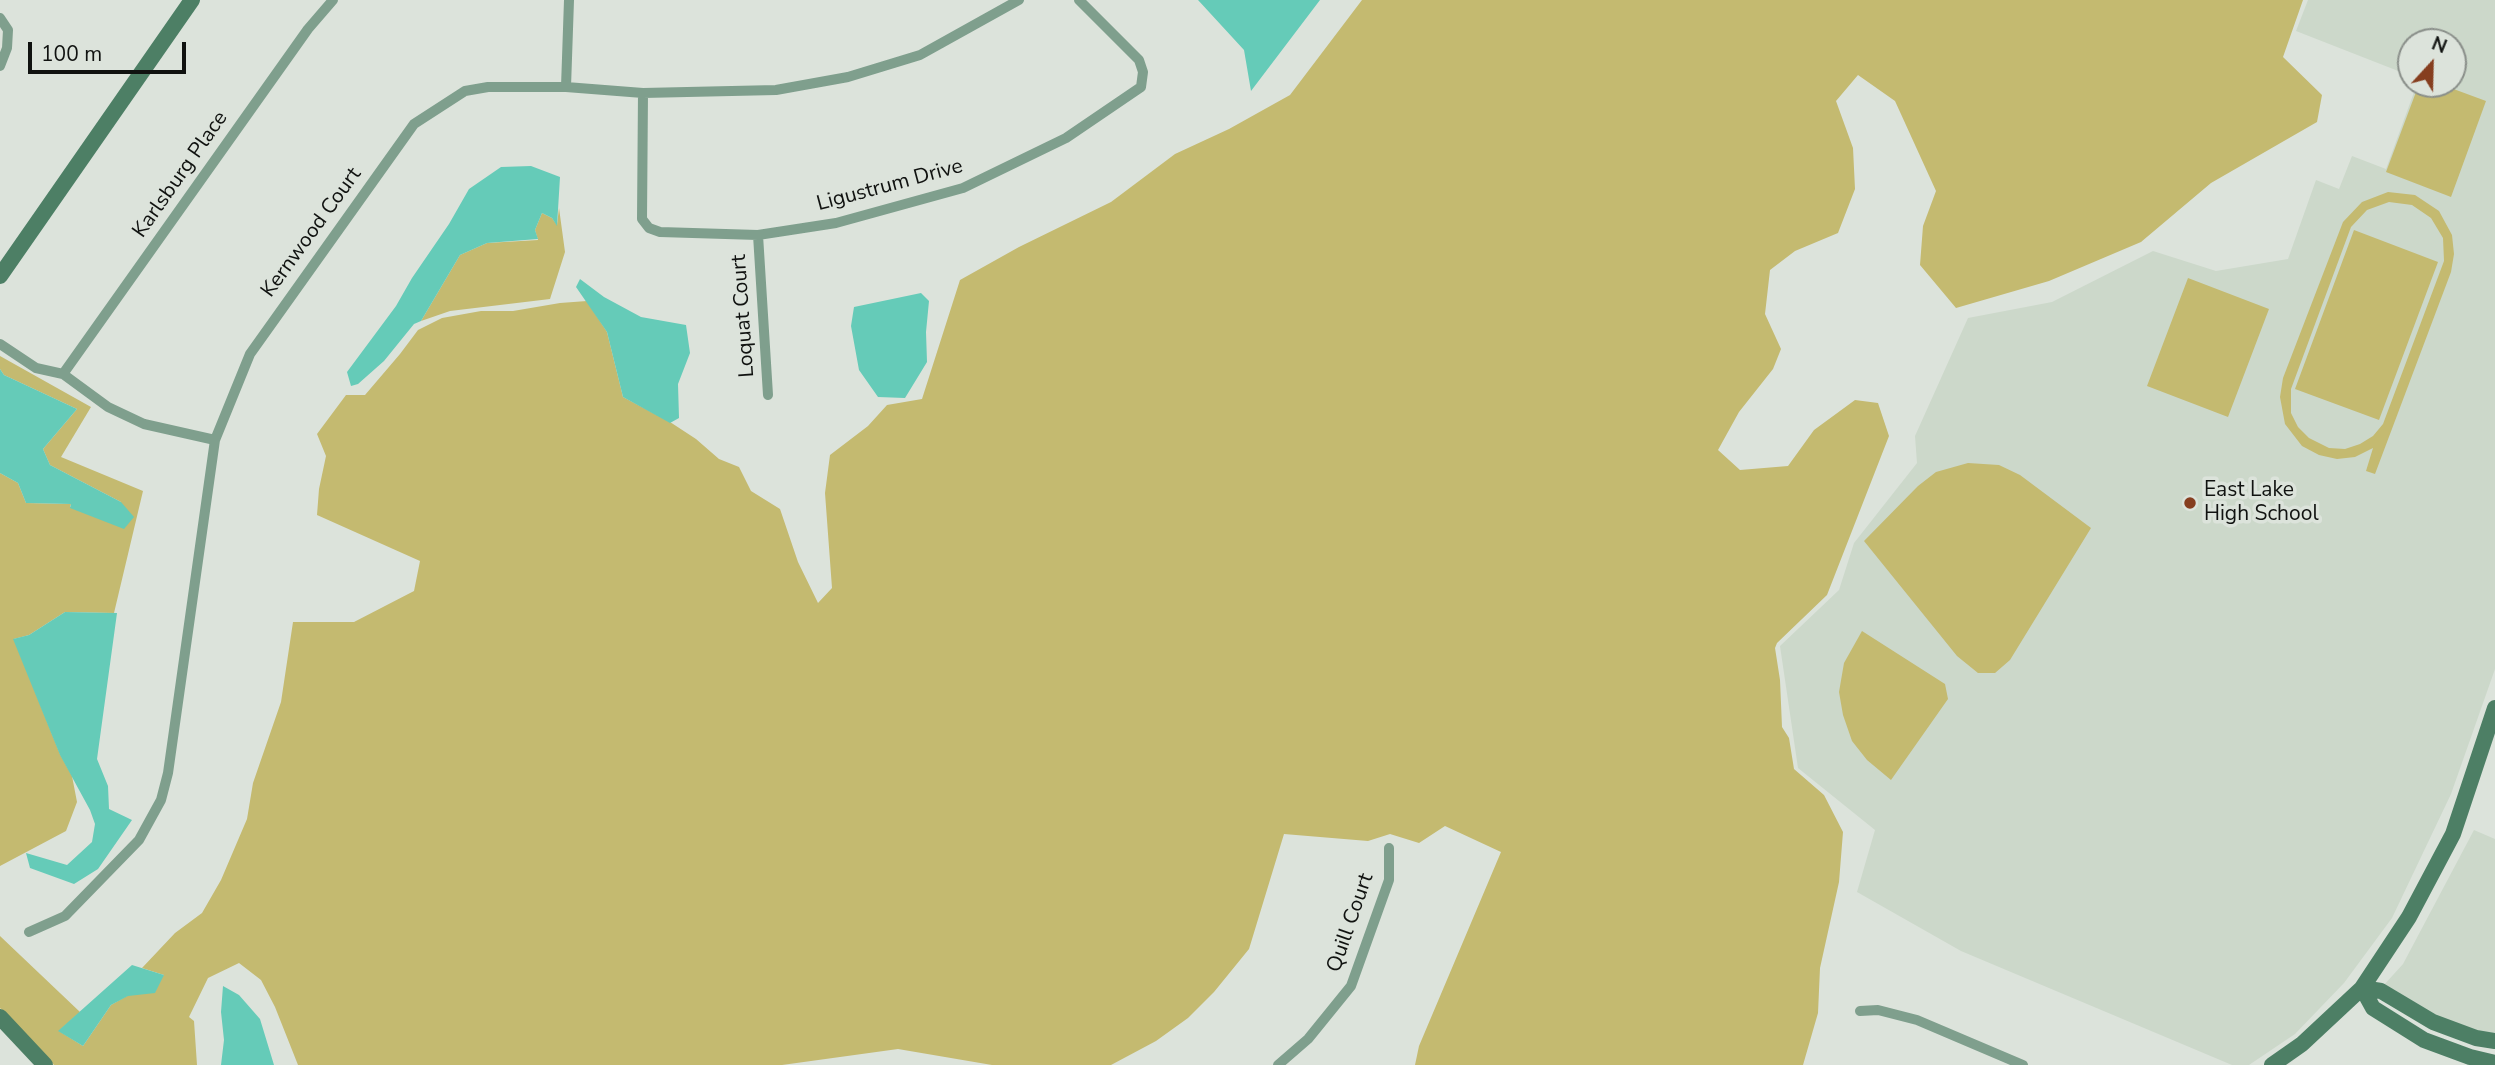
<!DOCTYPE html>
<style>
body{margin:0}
#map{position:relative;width:2495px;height:1065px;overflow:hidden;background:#dce3db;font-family:"Nunito Sans",sans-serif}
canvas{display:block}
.north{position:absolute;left:2397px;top:28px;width:70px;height:70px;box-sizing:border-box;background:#dce3db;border:2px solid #8a8f8a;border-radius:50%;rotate:22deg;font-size:19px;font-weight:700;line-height:28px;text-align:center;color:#101210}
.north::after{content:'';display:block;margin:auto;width:24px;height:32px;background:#863e1f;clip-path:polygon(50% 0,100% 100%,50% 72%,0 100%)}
.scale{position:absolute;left:28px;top:42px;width:158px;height:32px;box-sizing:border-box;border:4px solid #101210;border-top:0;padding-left:9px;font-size:21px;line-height:24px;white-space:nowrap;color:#101210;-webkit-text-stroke:5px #dce3db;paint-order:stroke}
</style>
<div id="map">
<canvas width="2495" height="1065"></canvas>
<div class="north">N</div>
<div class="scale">100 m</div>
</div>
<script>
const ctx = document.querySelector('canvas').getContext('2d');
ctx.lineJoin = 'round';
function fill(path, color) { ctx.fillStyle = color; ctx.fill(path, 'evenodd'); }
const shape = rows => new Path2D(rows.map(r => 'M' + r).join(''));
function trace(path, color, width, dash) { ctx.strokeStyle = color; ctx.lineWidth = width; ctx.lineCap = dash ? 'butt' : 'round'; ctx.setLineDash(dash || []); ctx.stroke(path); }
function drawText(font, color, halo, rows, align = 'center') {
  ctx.font = font + ' "Nunito Sans",sans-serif'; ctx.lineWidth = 7; ctx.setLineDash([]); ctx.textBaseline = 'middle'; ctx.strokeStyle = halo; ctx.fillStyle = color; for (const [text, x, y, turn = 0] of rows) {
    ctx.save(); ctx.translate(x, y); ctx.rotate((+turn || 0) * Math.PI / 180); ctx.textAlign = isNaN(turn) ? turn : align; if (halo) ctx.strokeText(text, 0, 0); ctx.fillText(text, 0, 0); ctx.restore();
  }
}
fill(shape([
 [2308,0,2495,0,2495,669,2451,794,2392,918,2344,983,2295,1034,2249,1065,2232,1065,1961,951,1857,892,1875,830,1798,768,1780,646,1839,590,1854,543,1917,463,1915,436,1968,318,2052,302,2153,251,2216,271,2288,259,2316,180,2339,189,2352,156,2386,169,2417,84,2453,84,2453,42,2411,42,2411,76,2296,31],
 [2474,830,2495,839,2495,1035,2478,1032,2435,1016,2383,986,2403,964]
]), '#ccd8ca');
fill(shape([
 [1362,0,2303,0,2283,57,2322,95,2317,122,2211,183,2141,242,2049,281,1956,308,1920,265,1923,226,1936,191,1895,101,1858,75,1836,101,1853,148,1855,189,1838,233,1795,251,1770,270,1765,314,1781,349,1773,369,1739,412,1718,450,1740,470,1788,466,1814,430,1855,400,1878,403,1889,436,1827,595,1777,643,1775,648,1780,680,1782,727,1789,738,1794,769,1824,795,1843,832,1839,882,1820,968,1818,1013,1803,1065,1415,1065,1419,1046,1501,852,1445,826,1419,843,1390,834,1368,841,1284,834,1249,949,1214,992,1188,1018,1156,1041,1111,1065,992,1065,898,1049,782,1065,298,1065,275,1007,261,980,239,963,208,978,189,1017,194,1021,197,1065,54,1065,0,1008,0,936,80,1012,59,1031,83,1046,111,1005,164,975,142,968,175,933,202,913,221,880,247,819,253,783,281,702,293,622,354,622,414,591,420,561,317,515,319,489,326,456,317,434,346,395,365,395,400,354,418,330,442,318,481,311,513,311,560,303,587,301,607,332,623,397,670,422,696,439,719,459,739,467,751,491,780,509,798,562,818,603,832,588,825,493,830,455,868,426,887,405,922,399,960,280,1019,247,1111,202,1175,154,1229,129,1290,95],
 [2419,84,2440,84,2486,101,2451,197,2386,172],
 [2388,192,2415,195,2439,211,2452,235,2454,254,2451,272,2375,474,2366,471,2373,448,2355,457,2337,459,2319,455,2302,446,2285,424,2280,397,2283,378,2343,222,2362,202],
 [2389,202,2412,205,2431,218,2443,238,2444,261,2383,424,2373,436,2360,444,2345,449,2329,448,2309,438,2298,427,2291,413,2291,389,2351,227,2367,210],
 [559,208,565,252,550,299,450,311,421,321,460,255,487,243,538,240,535,230,542,213,552,218,557,225],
 [2354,230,2438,262,2379,420,2295,389],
 [2188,278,2269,309,2228,417,2147,386],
 [0,356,91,407,61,457,143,491,114,613,65,612,29,635,14,639,60,754,72,776,77,802,66,831,0,866,0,473,18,483,26,503,71,504,70,507,121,502,50,465,43,449,77,409,4,375,0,369],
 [1968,463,1999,465,2020,475,2091,528,2010,660,1995,673,1978,673,1957,656,1864,541,1918,486,1936,472],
 [1862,631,1945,684,1948,699,1891,780,1867,760,1852,741,1843,715,1839,692,1844,663]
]), '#c4ba70');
fill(shape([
 [1198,0,1320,0,1251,91,1244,50],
 [531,166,560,177,557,226,552,218,542,213,535,230,538,239,487,243,460,255,421,321,414,324,384,361,358,384,351,386,347,372,396,306,412,278,449,224,469,189,501,167],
 [580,279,604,297,641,317,686,325,690,353,678,384,679,418,670,423,623,397,607,332,576,287],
 [921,293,929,301,926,332,927,362,905,398,878,397,859,370,851,326,854,307],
 [0,369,4,375,77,409,43,449,50,465,121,502,134,517,124,529,70,508,71,504,26,503,18,483,0,473],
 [65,612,117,613,97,759,108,786,109,809,132,820,98,869,74,884,30,868,26,853,67,865,92,842,95,824,90,810,60,755,13,639,29,635],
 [132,965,164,975,155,993,128,996,111,1005,83,1046,58,1031],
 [223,986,239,995,260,1019,274,1065,221,1065,224,1040,221,1012]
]), '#65cbb8');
trace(shape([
 [0,18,8,30,7,48,0,66],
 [566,87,569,0],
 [643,93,642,219,649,228,660,232,758,235,836,223,963,188,1066,138,1141,87,1143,72,1139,60,1079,0],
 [758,235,768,395],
 [0,344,36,368,63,374,108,407,144,424,215,440],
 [63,374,308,29,333,0],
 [29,932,65,916,139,840,161,800,168,773,215,440,250,354,414,124,465,91,488,87,566,87,643,93,776,90,848,77,920,55,1019,0],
 [1860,1011,1878,1010,1917,1020,2023,1065],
 [1278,1065,1308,1039,1351,986,1389,880,1389,848]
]), '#7f9f8d', 10);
trace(shape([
 [0,276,192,0],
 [2362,988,2373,1008,2424,1040,2470,1057,2495,1063],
 [2362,988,2381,991,2433,1022,2476,1038,2495,1041],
 [0,1017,45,1065],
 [2272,1065,2302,1044,2362,988,2409,917,2453,834,2495,708]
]), '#4d7f65', 16);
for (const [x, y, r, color] of [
 [2190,503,7,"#863e1f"]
]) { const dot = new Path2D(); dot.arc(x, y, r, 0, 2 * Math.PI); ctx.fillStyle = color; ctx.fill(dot); trace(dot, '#dce3db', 2.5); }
drawText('21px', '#101210', '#dce3db', [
 ["Karlsburg Place",181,175,-55],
 ["Ligustrum Drive",890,186,-15],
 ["Kernwood Court",312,233,-54],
 ["Loquat Court",744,316,-94],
 ["Quill Court",1351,923,-71]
]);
drawText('21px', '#101210', '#dce3db', [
 ["East Lake",2204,491],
 ["High School",2204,515]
], 'left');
</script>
